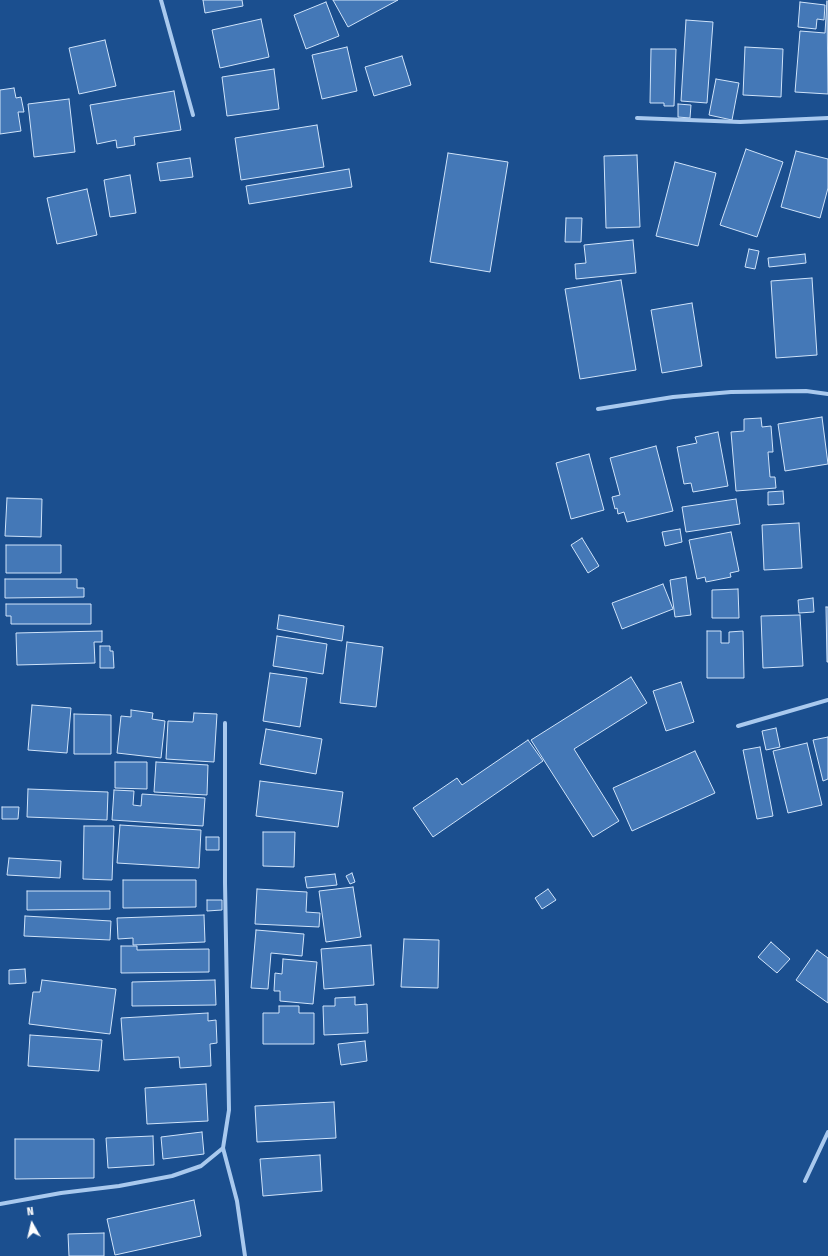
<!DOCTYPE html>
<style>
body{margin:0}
#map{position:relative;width:828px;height:1256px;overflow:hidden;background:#1b4f8f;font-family:"Fira Sans Condensed",sans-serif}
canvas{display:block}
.north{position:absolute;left:12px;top:1204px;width:40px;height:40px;-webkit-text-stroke:3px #1b4f8f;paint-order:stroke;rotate:352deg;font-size:11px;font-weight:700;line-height:16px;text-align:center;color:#fff}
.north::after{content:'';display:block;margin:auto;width:14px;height:18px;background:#fff;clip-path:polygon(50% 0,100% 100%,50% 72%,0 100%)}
</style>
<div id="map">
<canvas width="828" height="1256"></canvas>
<div class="north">N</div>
</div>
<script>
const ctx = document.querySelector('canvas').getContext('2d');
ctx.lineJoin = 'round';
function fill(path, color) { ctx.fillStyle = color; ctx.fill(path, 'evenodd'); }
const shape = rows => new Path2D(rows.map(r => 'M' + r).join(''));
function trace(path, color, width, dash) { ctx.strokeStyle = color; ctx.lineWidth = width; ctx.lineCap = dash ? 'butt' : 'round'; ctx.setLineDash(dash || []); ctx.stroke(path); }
const building = shape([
 [203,0,242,0,243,6,205,13,203,0],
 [333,0,398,0,348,27,333,0],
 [827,1,828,94,795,92,800,31,825,33,827,1],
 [326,2,339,36,306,49,294,15,326,2],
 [800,2,825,5,824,20,817,19,816,29,798,27,800,2],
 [261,19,269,57,220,68,212,30,261,19],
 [686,20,713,22,707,103,681,101,686,20],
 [105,40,116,86,79,94,69,48,105,40],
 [347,47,357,91,322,99,312,55,347,47],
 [745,47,783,49,781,97,743,95,745,47],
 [651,49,676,49,674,106,664,106,664,103,650,103,651,49],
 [402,56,411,85,374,96,365,67,402,56],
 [274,69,279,109,227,116,222,77,274,69],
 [716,79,739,83,732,120,709,115,716,79],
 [14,88,16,98,21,97,24,112,18,112,21,131,0,134,0,90,14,88],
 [174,91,181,130,134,137,135,145,117,148,116,140,97,144,90,105,174,91],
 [69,99,75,152,34,157,28,104,69,99],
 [678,104,691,105,690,118,678,117,678,104],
 [317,125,324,167,241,180,235,138,317,125],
 [746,149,783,162,757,237,720,225,746,149],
 [796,151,828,159,828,188,820,218,781,207,796,151],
 [448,153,508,162,490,272,430,262,448,153],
 [637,155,640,227,606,228,604,156,637,155],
 [190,158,193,177,160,181,157,163,190,158],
 [675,162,716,173,698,246,656,236,675,162],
 [349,169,352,187,249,204,246,186,349,169],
 [130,175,136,213,110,217,104,180,130,175],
 [87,189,97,235,57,244,47,198,87,189],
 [566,218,582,218,581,242,565,242,566,218],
 [633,240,636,273,576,279,575,264,586,263,584,245,633,240],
 [749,249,759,251,755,269,745,267,749,249],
 [805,254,806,263,769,267,768,258,805,254],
 [812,278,817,355,776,358,771,281,812,278],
 [621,280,636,370,580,379,565,289,621,280],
 [692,303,702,366,662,373,651,310,692,303],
 [822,417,828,464,785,471,778,424,822,417],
 [761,418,762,427,771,426,773,452,768,452,770,477,775,477,776,488,736,491,731,432,744,431,744,419,761,418],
 [718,432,728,486,693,492,691,483,684,484,677,447,697,443,695,437,718,432],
 [656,446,673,511,627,522,624,512,618,514,617,508,615,509,612,497,620,495,610,458,656,446],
 [589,454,604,510,571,519,556,463,589,454],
 [783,491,784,504,768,505,768,492,783,491],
 [7,498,42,499,41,537,5,536,7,498],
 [736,499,740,524,686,532,682,507,736,499],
 [799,523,802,568,764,570,762,525,799,523],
 [680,529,682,542,665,546,662,532,680,529],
 [731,532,739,571,730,573,731,577,706,582,705,577,697,579,689,540,731,532],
 [582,538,599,566,588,573,571,545,582,538],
 [6,545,61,545,61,573,6,573,6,545],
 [686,577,691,615,675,617,670,580,686,577],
 [5,579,77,579,77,588,84,588,84,597,5,598,5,579],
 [663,584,673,609,622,629,612,603,663,584],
 [738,589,739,618,712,618,712,590,738,589],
 [813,598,814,612,799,613,798,600,813,598],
 [6,604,91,604,91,624,11,624,11,616,6,616,6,604],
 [826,607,828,607,828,662,827,662,826,607],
 [279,615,344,626,342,641,277,629,279,615],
 [800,615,803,666,763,668,761,616,800,615],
 [102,631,102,642,94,642,95,663,17,665,16,633,102,631],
 [707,631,721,631,721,643,729,643,729,632,743,631,744,678,707,678,707,631],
 [277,636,327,644,323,674,273,666,277,636],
 [347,642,383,647,376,707,340,703,347,642],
 [100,646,110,646,110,651,113,651,114,668,100,668,100,646],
 [270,673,307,678,300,727,263,721,270,673],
 [631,677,647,703,574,749,619,821,593,837,531,740,631,677],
 [681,682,694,722,666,731,653,691,681,682],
 [32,705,71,708,67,753,28,750,32,705],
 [131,710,153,713,152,719,165,721,161,758,117,753,121,716,131,717,131,710],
 [194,713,217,714,214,762,166,759,168,721,193,722,194,713],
 [74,714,111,715,111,754,74,754,74,714],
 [776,728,780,747,766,750,762,731,776,728],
 [266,729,322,739,316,774,260,764,266,729],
 [828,737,828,779,823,781,813,740,828,737],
 [528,740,543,761,433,837,413,808,457,778,462,785,528,740],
 [807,743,822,805,788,813,773,751,807,743],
 [760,747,773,816,757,819,743,750,760,747],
 [695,751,715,793,632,831,613,788,695,751],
 [115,762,147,762,147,789,115,788,115,762],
 [156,762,208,765,207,795,154,792,156,762],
 [260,781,343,792,338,827,256,816,260,781],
 [28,789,108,792,107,820,27,817,28,789],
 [114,790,134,791,133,805,141,806,142,794,205,798,203,826,112,820,114,790],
 [2,807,19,807,18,819,2,819,2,807],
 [120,825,201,830,199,868,117,863,120,825],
 [84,826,114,826,112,880,83,879,84,826],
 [263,832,295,832,294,867,263,866,263,832],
 [206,837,219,837,219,850,206,850,206,837],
 [9,858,61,861,60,878,7,875,9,858],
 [352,873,355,882,350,884,346,876,352,873],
 [335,874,337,885,307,888,305,877,335,874],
 [123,880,196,880,196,907,123,908,123,880],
 [353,887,361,937,326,942,319,891,353,887],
 [257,889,307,892,306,912,320,913,319,927,255,924,257,889],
 [548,889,556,900,542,909,535,898,548,889],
 [27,891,110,891,110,909,27,910,27,891],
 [207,900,222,900,222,910,207,911,207,900],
 [204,915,205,942,133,945,133,938,118,939,117,918,204,915],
 [25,916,111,921,110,940,24,936,25,916],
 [256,930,304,934,302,956,271,953,268,989,251,988,256,930],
 [404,939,439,940,438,988,401,987,404,939],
 [771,942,790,959,777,973,758,957,771,942],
 [371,945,374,985,324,989,321,949,371,945],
 [121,946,137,946,137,950,209,949,209,972,121,973,121,946],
 [817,950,828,958,828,1003,796,980,817,950],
 [283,959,317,962,313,1004,280,1001,280,991,274,991,275,973,282,974,283,959],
 [25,969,26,983,9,984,9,970,25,969],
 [42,980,116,989,110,1034,29,1024,33,992,40,992,42,980],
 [215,980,216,1005,132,1006,132,982,215,980],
 [355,997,355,1005,367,1004,368,1033,324,1035,323,1006,335,1006,335,998,355,997],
 [279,1006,299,1006,299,1013,314,1013,314,1044,263,1044,263,1013,279,1013,279,1006],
 [208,1013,208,1021,216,1020,217,1043,210,1044,211,1066,180,1068,179,1057,124,1060,121,1018,208,1013],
 [30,1035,102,1040,99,1071,28,1066,30,1035],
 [365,1041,367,1061,341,1065,338,1044,365,1041],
 [206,1084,208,1121,147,1124,145,1088,206,1084],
 [334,1102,336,1138,257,1142,255,1106,334,1102],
 [202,1132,204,1154,163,1159,161,1137,202,1132],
 [153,1136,154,1165,108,1168,106,1138,153,1136],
 [15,1139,94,1139,94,1178,15,1179,15,1139],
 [320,1155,322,1191,263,1196,260,1159,320,1155],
 [194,1200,201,1236,115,1255,107,1219,194,1200],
 [104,1233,104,1256,69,1256,68,1234,104,1233]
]);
fill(building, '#4478b7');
trace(building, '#cfe3fa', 1);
trace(shape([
 [161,0,193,115],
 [637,118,740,122,828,118],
 [598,409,673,397,731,392,806,391,828,394],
 [225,723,225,883,229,1110,223,1148,237,1201,245,1256],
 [738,726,828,700],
 [805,1181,828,1132],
 [0,1204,61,1193,119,1186,172,1176,201,1166,223,1148]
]), '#a9c9ee', 4);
</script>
